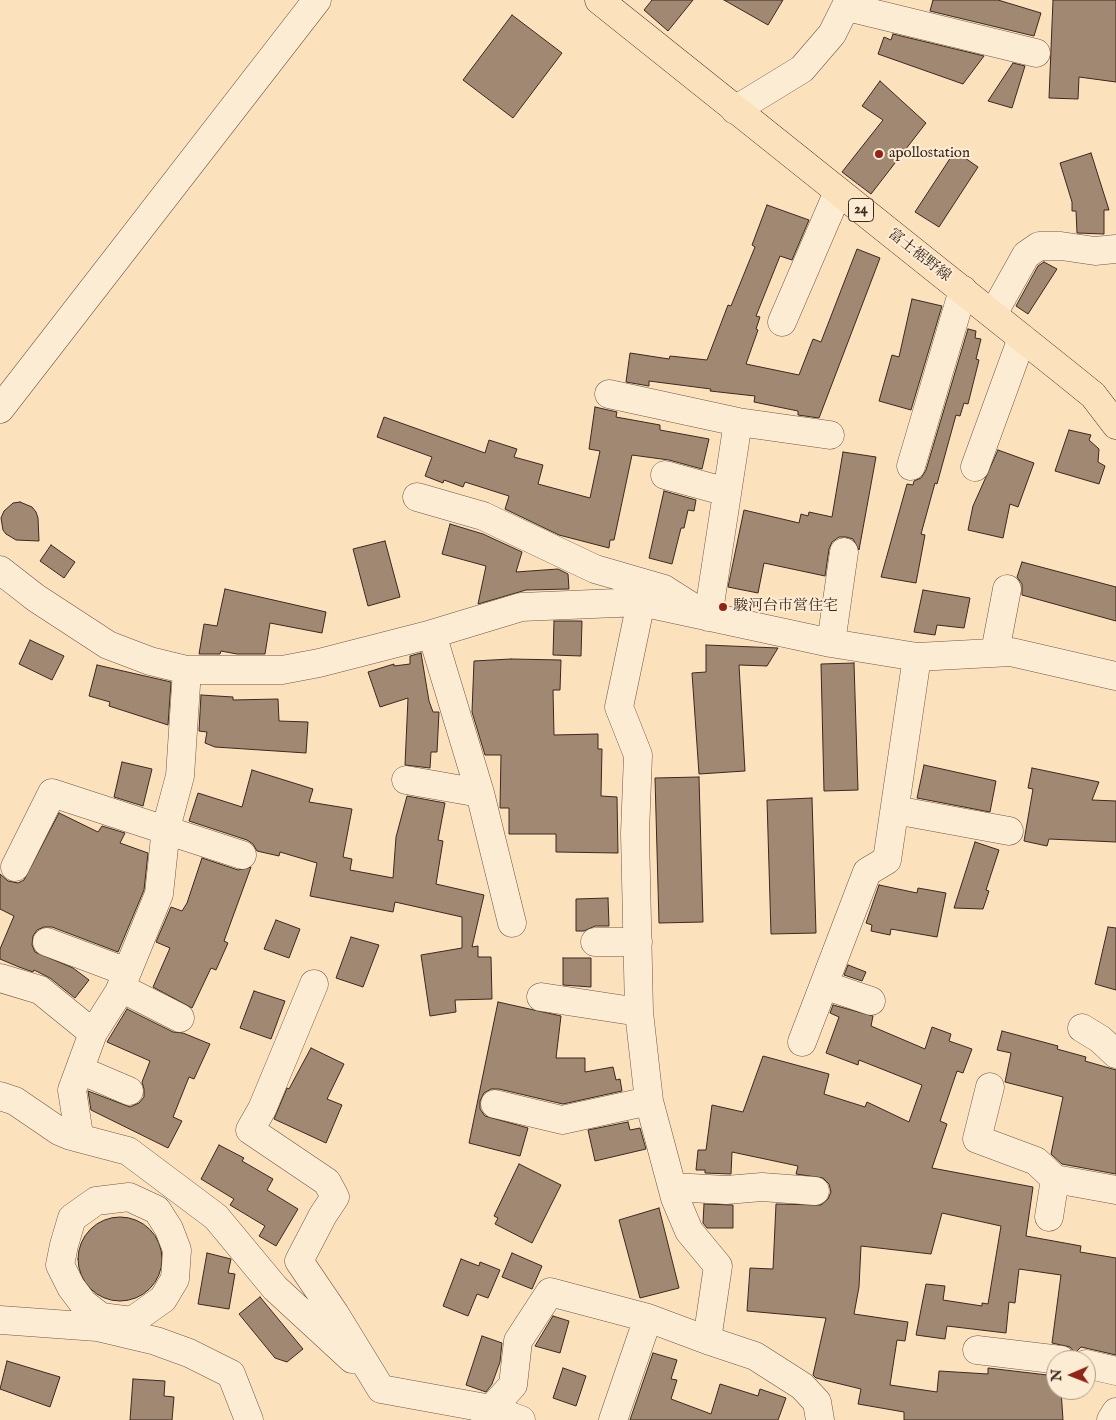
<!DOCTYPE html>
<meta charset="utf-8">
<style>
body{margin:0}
#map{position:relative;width:1116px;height:1420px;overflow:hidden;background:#fce1bd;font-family:"IM FELL English",serif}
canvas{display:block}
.north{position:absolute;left:1046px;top:1350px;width:50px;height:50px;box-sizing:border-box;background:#fdecd4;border:1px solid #b09e8c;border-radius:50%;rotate:269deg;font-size:14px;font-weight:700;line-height:20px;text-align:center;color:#3d2820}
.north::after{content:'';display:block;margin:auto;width:18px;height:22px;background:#8f2418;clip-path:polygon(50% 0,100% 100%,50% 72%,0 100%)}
</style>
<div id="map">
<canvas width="1116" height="1420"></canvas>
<div class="north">N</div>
</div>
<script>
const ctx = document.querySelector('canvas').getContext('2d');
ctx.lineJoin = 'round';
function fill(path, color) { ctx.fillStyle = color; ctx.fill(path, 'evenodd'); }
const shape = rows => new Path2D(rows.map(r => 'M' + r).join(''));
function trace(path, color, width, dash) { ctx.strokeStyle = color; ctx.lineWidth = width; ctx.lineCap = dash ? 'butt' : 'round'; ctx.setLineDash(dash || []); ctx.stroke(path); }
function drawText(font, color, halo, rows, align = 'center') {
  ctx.font = font + ' "IM FELL English","Noto Serif JP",serif'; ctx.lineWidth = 4; ctx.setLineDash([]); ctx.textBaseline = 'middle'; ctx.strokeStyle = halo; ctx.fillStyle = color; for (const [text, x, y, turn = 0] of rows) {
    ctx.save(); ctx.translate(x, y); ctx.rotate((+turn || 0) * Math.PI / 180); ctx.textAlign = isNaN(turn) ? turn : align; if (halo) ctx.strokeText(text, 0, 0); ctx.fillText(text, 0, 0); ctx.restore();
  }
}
const building = shape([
 [652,0,693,0,668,31,644,10,652,0],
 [724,0,783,0,768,25,724,0],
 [933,0,998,0,1041,13,1034,36,930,11,933,0],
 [1053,0,1116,0,1116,82,1079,77,1078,99,1049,98,1053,0],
 [512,15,562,53,513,118,463,80,512,15],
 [893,34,984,56,963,84,878,54,884,37,891,40,893,34],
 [1013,63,1025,66,1012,108,988,101,1013,63],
 [880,81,926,123,871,194,842,172,883,120,862,106,880,81],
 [955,151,978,167,939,227,915,212,955,151],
 [1091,153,1109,210,1104,210,1104,234,1077,233,1076,211,1072,211,1072,202,1060,163,1091,153],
 [767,205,809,220,792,260,780,256,756,316,760,317,756,329,758,330,746,364,799,375,813,339,821,342,857,249,880,258,819,418,798,415,798,411,754,402,755,396,710,391,711,389,649,381,649,386,626,382,630,353,669,359,670,356,707,360,728,305,731,306,755,247,752,245,767,205],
 [1044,262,1057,269,1028,314,1016,306,1038,266,1044,262],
 [912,299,942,306,911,410,879,401,892,355,899,357,912,299],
 [968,329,976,331,975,338,981,339,976,359,979,360,968,404,964,403,960,416,956,415,937,484,935,483,921,534,925,535,916,583,881,577,907,484,913,485,914,481,921,478,926,470,968,329],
 [595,407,617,412,616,417,660,425,660,430,709,439,702,469,669,460,632,455,614,540,610,540,609,548,559,535,505,509,509,496,465,482,463,487,444,480,443,483,425,476,432,457,377,437,384,417,485,453,489,440,517,449,514,457,543,465,538,484,590,498,600,451,589,449,595,407],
 [1069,430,1091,435,1089,440,1099,449,1098,462,1105,466,1099,484,1055,471,1069,430],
 [998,450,1034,463,1018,507,1010,504,1003,538,968,530,973,506,998,450],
 [843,452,876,457,859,550,853,539,846,537,839,537,832,542,829,549,825,576,764,563,758,593,728,587,744,510,799,523,801,514,808,516,809,512,832,517,843,452],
 [664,491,696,500,694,511,688,510,684,528,681,528,672,564,649,558,664,491],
 [20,502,32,507,36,512,38,518,39,541,16,540,6,534,3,530,1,518,4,511,13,503,20,502],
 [450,524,483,534,522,552,516,572,558,569,568,574,569,589,526,590,478,604,486,566,442,554,450,524],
 [385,541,400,597,368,606,353,549,385,541],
 [51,545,75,562,64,578,40,561,51,545],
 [1022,562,1116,587,1116,621,1022,595,1022,584,1017,577,1022,562],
 [225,589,326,612,322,633,270,623,265,654,237,654,221,651,220,654,199,654,204,624,217,626,225,589],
 [923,590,970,598,964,628,937,625,935,635,914,632,923,590],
 [554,621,582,621,581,656,553,655,554,621],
 [30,640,64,656,52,680,19,664,30,640],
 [706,645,778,648,767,666,739,665,745,771,699,774,692,673,706,672,706,645],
 [421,653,429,701,433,712,439,712,437,752,431,752,430,768,405,765,408,698,380,707,368,672,394,664,394,666,410,664,410,656,421,653],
 [511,659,561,660,560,690,553,690,554,735,598,734,598,749,602,749,601,796,617,797,618,853,556,852,556,834,509,834,509,808,500,808,501,755,485,755,472,712,474,661,511,659],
 [854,663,858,790,824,791,821,664,854,663],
 [97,665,171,682,168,725,109,706,110,702,89,696,97,665],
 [201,695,233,697,233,700,278,699,279,721,308,722,306,753,215,747,205,743,207,732,199,731,201,695],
 [122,762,152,769,143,806,114,797,122,762],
 [924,765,996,781,990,812,917,798,924,765],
 [1032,768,1099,782,1092,800,1116,801,1116,842,1049,839,1047,846,1024,841,1033,789,1028,788,1032,768],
 [252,770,313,789,309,802,352,809,343,857,352,859,350,870,393,878,396,837,407,796,445,803,438,840,443,841,436,884,484,895,472,947,478,946,478,957,491,957,492,999,455,1000,456,1012,430,1016,421,955,462,948,462,917,395,902,393,912,310,896,317,863,280,852,279,856,257,851,253,844,247,840,189,821,198,793,242,807,252,770],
 [699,777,703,922,659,923,655,778,699,777],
 [812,798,816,933,771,934,767,800,812,798],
 [59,813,98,832,102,826,125,833,120,843,148,853,144,890,118,952,52,927,44,927,37,930,33,936,32,945,35,952,73,968,89,980,75,998,50,978,34,970,33,972,19,967,0,959,0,949,14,916,0,909,0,874,8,881,18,883,24,880,59,813],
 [975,842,999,850,986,890,989,891,983,909,954,908,975,842],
 [202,858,238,870,251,867,224,941,228,943,216,970,211,968,192,1008,153,987,170,948,156,942,171,907,182,911,187,903,202,858],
 [879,885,917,893,918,888,946,893,937,937,891,929,890,935,871,931,872,925,866,923,879,885],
 [608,898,609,926,595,926,584,931,576,931,576,899,608,898],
 [276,920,300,929,289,958,264,949,276,920],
 [1108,927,1116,928,1116,990,1095,984,1108,927],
 [351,937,379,945,363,987,336,978,351,937],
 [563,958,591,958,591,987,563,985,563,958],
 [848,965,866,972,862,981,844,975,848,965],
 [254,991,285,1001,271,1039,240,1028,254,991],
 [498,1002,561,1016,556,1058,585,1058,585,1072,613,1067,616,1080,620,1079,622,1091,563,1104,499,1089,491,1089,484,1093,480,1101,480,1109,485,1116,528,1128,520,1156,469,1143,498,1002],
 [833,1005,873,1016,871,1026,925,1049,932,1027,951,1034,949,1041,972,1049,963,1073,957,1071,940,1121,947,1124,932,1168,1033,1187,1026,1236,1081,1246,1080,1252,1116,1258,1116,1355,1081,1347,1075,1353,1070,1347,1052,1343,1061,1275,1019,1269,1015,1303,1009,1302,1006,1333,947,1326,945,1339,916,1335,926,1284,945,1286,943,1300,982,1306,982,1303,988,1304,1001,1226,942,1213,931,1254,861,1246,859,1287,854,1314,908,1322,905,1341,897,1340,890,1385,937,1392,939,1371,988,1374,988,1368,1056,1376,1056,1390,1061,1390,1063,1420,904,1420,904,1412,858,1404,861,1389,816,1378,813,1375,826,1318,747,1311,750,1268,773,1269,776,1204,821,1205,828,1199,831,1192,829,1184,823,1178,796,1174,798,1166,732,1152,731,1174,705,1173,705,1170,696,1170,698,1150,706,1150,712,1105,743,1112,763,1056,829,1074,824,1094,865,1107,867,1102,909,1122,922,1085,859,1060,858,1065,826,1053,839,1017,830,1013,833,1005],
 [127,1009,173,1032,183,1033,210,1044,194,1079,189,1077,173,1117,182,1121,168,1148,91,1110,88,1091,130,1107,139,1103,144,1097,144,1089,142,1082,150,1061,107,1042,127,1009],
 [1002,1031,1058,1046,1057,1049,1086,1057,1085,1061,1116,1070,1116,1174,1062,1164,1051,1154,1063,1097,1005,1082,1011,1053,997,1050,1002,1031],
 [311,1048,344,1064,327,1099,342,1105,326,1143,274,1119,287,1088,289,1089,311,1048],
 [628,1122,630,1130,640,1128,646,1149,595,1161,588,1130,628,1122],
 [219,1145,244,1158,242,1161,273,1179,267,1190,298,1209,276,1246,259,1236,265,1226,230,1205,234,1199,201,1179,219,1145],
 [519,1164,561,1185,532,1243,495,1224,498,1218,494,1216,519,1164],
 [704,1204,733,1205,733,1228,707,1228,703,1223,704,1204],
 [659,1208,679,1288,640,1298,619,1220,659,1208],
 '78 1259a42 42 0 1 1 84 0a42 42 0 1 1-84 0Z',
 [207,1253,231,1259,228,1273,235,1274,229,1309,198,1304,207,1253],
 [512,1253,542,1266,532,1289,502,1277,512,1253],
 [461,1259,479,1266,480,1262,500,1270,488,1298,477,1294,468,1316,443,1306,461,1259],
 [260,1297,303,1349,287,1362,275,1358,239,1314,260,1297],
 [553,1316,569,1321,560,1353,535,1346,553,1316],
 [482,1336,502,1343,500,1362,492,1384,486,1392,466,1385,482,1336],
 [653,1353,677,1360,671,1379,677,1380,671,1399,711,1414,720,1384,758,1396,760,1389,786,1398,778,1420,630,1420,653,1353],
 [7,1361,60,1377,50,1407,0,1389,7,1361],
 [563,1368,586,1376,576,1406,553,1398,563,1368],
 [133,1379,165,1381,164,1396,174,1397,172,1420,130,1420,133,1379]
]);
fill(building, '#a08872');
trace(building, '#3d2820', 1);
const minor = shape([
 [847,7,1036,53],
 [735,110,802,69,832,34,849,0],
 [993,314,1026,255,1039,246,1061,246,1095,251,1116,249],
 [782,322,838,192],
 [609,394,738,422,830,435],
 [0,409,317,0],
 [911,466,963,290],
 [975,467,1022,338],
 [665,475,727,492],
 [417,497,483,516,595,569,664,589,708,617,738,422],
 [0,570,36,598,108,645,150,661,187,670,282,670,319,663,432,634,521,607,641,602,831,643,917,657,1011,652,1116,676],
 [641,602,619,707,638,755,635,833,639,1012,649,1101,675,1198,689,1231,718,1266,707,1340,755,1356,802,1386,817,1402,820,1420],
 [432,634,480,793,512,923],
 [831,643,844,552],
 [995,652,1007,589],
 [406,780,480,793],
 [895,810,1009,831],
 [15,867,52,793,242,855],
 [47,942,127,972],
 [595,942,638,942],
 [0,978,40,990,93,1033],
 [314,984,262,1109,250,1130,327,1182,335,1197,323,1215,299,1261,335,1314,381,1389,491,1409,521,1420],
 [824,985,871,1001],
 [121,988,180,1018],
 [541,997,639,1012],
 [1082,1028,1100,1039,1116,1054],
 [802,1042,867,872,887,860,917,657],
 [80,1070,129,1091],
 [990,1087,977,1139,1036,1161,1055,1179,1116,1190],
 [0,1096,15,1101,59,1131,71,1136,79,1135,72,1090,93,1033,119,992,159,894,166,828,180,776,187,670],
 [495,1104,562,1120,649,1101],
 [71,1136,128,1151,216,1217,275,1288,352,1359],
 [673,1187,726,1190,762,1187,815,1191],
 [1049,1217,1055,1179],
 [0,1320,97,1327,156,1341,189,1353,231,1374,249,1420],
 [97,1327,101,1317,83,1303,71,1287,60,1265,64,1245,72,1218,96,1201,129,1197,157,1210,169,1229,177,1250,175,1279,163,1299,132,1321,101,1317],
 [977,1350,1061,1360],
 [1086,1364,1116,1371],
 [485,1420,491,1409,513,1385,518,1341,550,1292,648,1318,707,1340],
 [613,1420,648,1318],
 [1111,1420,1116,1412]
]);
const major = shape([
 [599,0,1062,370,1093,395,1116,425]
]);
trace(minor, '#6d5647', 29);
trace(major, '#3d2820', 29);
trace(minor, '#fdecd4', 28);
trace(major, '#fce1bd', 28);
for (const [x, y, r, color] of [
 [879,154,5,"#8f2418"],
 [723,607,5,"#8f2418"]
]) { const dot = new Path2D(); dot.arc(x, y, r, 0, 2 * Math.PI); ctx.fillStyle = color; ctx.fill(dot); trace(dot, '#fdecd4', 2); }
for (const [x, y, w] of [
 [861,210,25]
]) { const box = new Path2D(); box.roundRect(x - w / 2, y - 11.5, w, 23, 4); ctx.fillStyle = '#fdecd4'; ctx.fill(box); trace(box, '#3d2820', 1); }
drawText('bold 14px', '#3d2820', null, [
 ["24",861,210]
]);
drawText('15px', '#3d2820', '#fdecd4', [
 ["apollostation",889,154],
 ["駿河台市営住宅",733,607]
], 'left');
drawText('15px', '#3d2820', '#fdecd4', [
 ["富士裾野線",919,256,38]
]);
</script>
